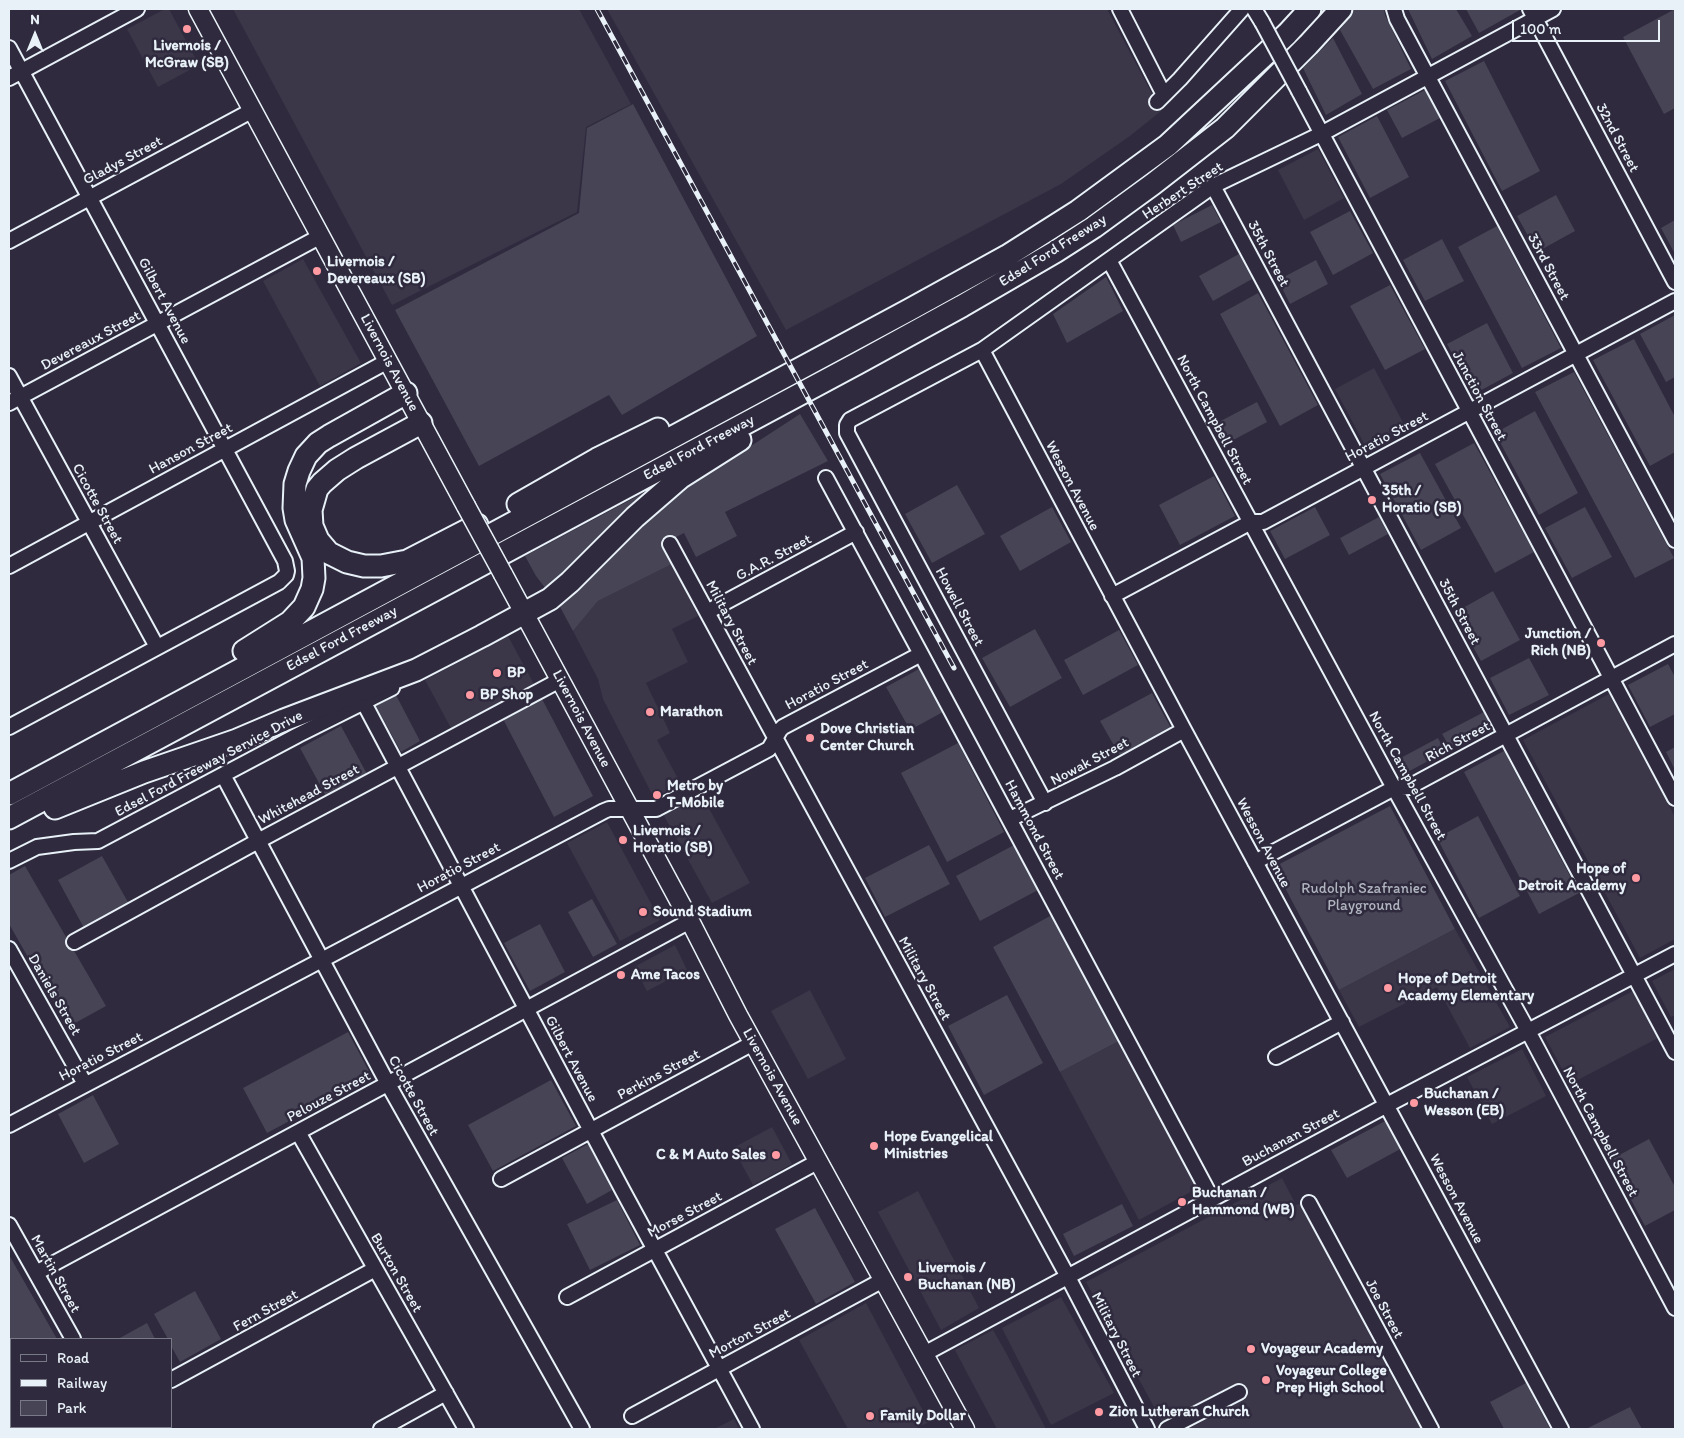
<!DOCTYPE html>
<style>
body{margin:0}
#map{position:relative;width:1684px;height:1438px;overflow:hidden;background:#2f2a3d;font-family:Itim,sans-serif}
canvas{display:block}
.frame{position:absolute;inset:0;border:10px solid #e8f1f8;pointer-events:none}
.legend{position:absolute;left:10px;top:1338px;width:162px;height:90px;box-sizing:border-box;background:#2f2a3d;border:1px solid #797a88;margin:0;padding:6px 9px;list-style:none;font-size:15px;color:#e8f1f8}
.legend li{display:flex;align-items:center;gap:10px;height:25px}
.legend b{width:25px;border:1px solid #797a88}
.north{position:absolute;left:10px;top:10px;width:50px;height:50px;-webkit-text-stroke:4px #2f2a3d;paint-order:stroke;rotate:0deg;font-size:14px;font-weight:700;line-height:20px;text-align:center;color:#e8f1f8}
.north::after{content:'';display:block;margin:auto;width:18px;height:22px;background:#e8f1f8;clip-path:polygon(50% 0,100% 100%,50% 72%,0 100%)}
.scale{position:absolute;left:1512px;top:20px;width:148px;height:22px;box-sizing:border-box;border:2px solid #e8f1f8;border-top:0;padding-left:6px;font-size:15px;line-height:18px;white-space:nowrap;color:#e8f1f8;-webkit-text-stroke:4px #2f2a3d;paint-order:stroke}
</style>
<div id="map">
<canvas width="1684" height="1438"></canvas>
<div class="frame"></div>
<ul class="legend">
<li><b style="height:6px;background:#2f2a3d"></b>Road</li>
<li><b style="height:6px;background:#e8f1f8"></b>Railway</li>
<li><b style="height:14px;background:#464455"></b>Park</li>
</ul>
<div class="north">N</div>
<div class="scale">100 m</div>
</div>
<script>
const ctx = document.querySelector('canvas').getContext('2d');
ctx.lineJoin = 'round';
function fill(path, color) { ctx.fillStyle = color; ctx.fill(path, 'evenodd'); }
const shape = rows => new Path2D(rows.map(r => 'M' + r).join(''));
function trace(path, color, width, dash) { ctx.strokeStyle = color; ctx.lineWidth = width; ctx.lineCap = dash ? 'butt' : 'round'; ctx.setLineDash(dash || []); ctx.stroke(path); }
function drawText(font, color, halo, rows, align = 'center') {
  ctx.font = font + ' Itim,sans-serif'; ctx.lineWidth = 5; ctx.setLineDash([]); ctx.textBaseline = 'middle'; ctx.strokeStyle = halo; ctx.fillStyle = color; for (const [text, x, y, turn = 0] of rows) {
    ctx.save(); ctx.translate(x, y); ctx.rotate((+turn || 0) * Math.PI / 180); ctx.textAlign = isNaN(turn) ? turn : align; if (halo) ctx.strokeText(text, 0, 0); ctx.fillText(text, 0, 0); ctx.restore();
  }
}
fill(shape([
 [165,9,169,9,199,65,158,87,127,29],
 [233,9,579,9,631,104,586,127,577,212,392,305],
 [607,9,1107,9,1161,111,1130,136,1061,184,786,330],
 [1318,149,1344,198,1304,220,1278,170],
 [303,259,361,363,320,386,263,281],
 [1374,368,1407,430,1368,451,1335,389],
 [672,564,698,616,672,629,688,662,646,683,670,733,657,740,681,784,654,798,603,699,598,679,573,631,598,601],
 [508,636,535,686,452,730,425,680],
 [1609,694,1675,817,1675,939,1640,958,1523,740],
 [701,794,750,883,712,903,663,814],
 [607,822,660,920,620,941,567,843],
 [1455,929,1510,1027,1470,1048,1437,987,1359,1027,1339,990],
 [675,945,687,970,647,991,634,967],
 [1675,969,1675,1015,1671,1017,1652,981],
 [810,990,846,1059,808,1079,771,1011],
 [1633,991,1658,1038,1570,1084,1545,1037],
 [1119,1041,1198,1188,1139,1220,1060,1072],
 [1522,1049,1546,1096,1492,1124,1467,1077],
 [772,1127,792,1164,753,1185,733,1148],
 [1282,1178,1296,1205,1303,1203,1423,1429,1166,1429,1086,1282],
 [918,1191,979,1308,941,1330,878,1212],
 [1061,1297,1114,1393,1051,1425,1002,1328],
 [866,1303,929,1422,915,1429,848,1429,799,1340],
 [993,1330,1005,1351,1046,1429,997,1429,966,1371,955,1350],
 [734,1419,739,1429,714,1429]
]), '#3b3749');
fill(shape([
 [1355,9,1384,9,1385,15,1411,69,1373,89,1340,30],
 [1408,9,1456,9,1472,36,1432,59],
 [1466,9,1519,9,1520,10,1479,33],
 [1675,9,1675,108,1664,114,1623,37],
 [1333,38,1362,94,1326,115,1303,68],
 [1484,61,1540,171,1502,191,1445,81],
 [1425,90,1440,118,1402,138,1387,110],
 [633,104,757,336,622,415,609,395,479,466,395,310,579,213,587,128],
 [1377,116,1409,177,1370,198,1338,137],
 [1556,195,1575,231,1537,252,1517,216],
 [1212,205,1221,222,1181,242,1173,225],
 [1350,211,1373,253,1333,275,1310,232],
 [1675,220,1675,254,1661,228],
 [1497,226,1561,348,1522,368,1458,247],
 [1442,239,1464,281,1425,301,1403,260],
 [1239,254,1252,279,1213,301,1199,276],
 [1316,260,1328,284,1290,304,1278,280],
 [1106,277,1123,311,1067,343,1053,314],
 [1390,285,1425,349,1385,370,1350,306],
 [1258,293,1318,405,1280,426,1220,314],
 [1675,315,1675,377,1666,382,1640,334],
 [1487,323,1513,373,1474,394,1447,344],
 [1634,339,1675,417,1675,452,1650,466,1593,360],
 [1574,372,1674,558,1635,578,1535,392],
 [1257,402,1267,422,1224,445,1213,425],
 [1535,411,1578,493,1539,515,1495,433],
 [800,414,828,461,725,512,737,536,696,557,684,533,662,544,672,564,598,601,573,631,560,607,564,600,654,508,712,467,714,470],
 [1474,443,1534,552,1495,573,1435,464],
 [1420,453,1461,528,1421,550,1380,474],
 [1214,476,1235,516,1180,545,1159,505],
 [664,482,614,529,546,589,536,576,525,556],
 [957,485,985,534,932,563,905,514],
 [1052,507,1071,542,1020,571,1000,536],
 [1315,507,1330,535,1285,559,1270,531],
 [1585,507,1612,557,1572,578,1545,528],
 [1379,517,1388,534,1349,555,1340,538],
 [1493,591,1520,640,1481,661,1454,613],
 [1035,629,1062,678,1010,707,982,658],
 [1119,630,1138,665,1083,695,1064,660],
 [1529,658,1549,695,1509,715,1490,678],
 [1668,664,1675,677,1675,714,1650,727,1628,685],
 [919,669,943,712,910,730,886,687],
 [1152,693,1171,728,1120,756,1100,721],
 [396,695,420,741,401,752,376,706],
 [541,697,593,796,554,817,502,717],
 [1484,712,1492,728,1451,749,1442,734],
 [341,726,367,774,326,796,300,748],
 [1438,738,1445,752,1402,775,1395,761],
 [958,743,1004,832,947,862,901,773],
 [1675,747,1675,770,1666,752],
 [1504,751,1579,893,1539,914,1464,772],
 [1390,806,1455,929,1339,990,1274,867],
 [1478,816,1520,896,1479,918,1437,838],
 [929,845,950,884,885,917,865,878],
 [1014,845,1038,890,980,921,956,876],
 [102,856,129,904,84,928,58,880],
 [25,866,106,1006,68,1027,9,924,9,875],
 [592,899,617,944,593,957,568,912],
 [1052,915,1119,1041,1060,1072,993,947],
 [540,924,565,972,530,991,504,943],
 [1007,995,1043,1063,984,1095,948,1026],
 [348,1032,372,1077,267,1133,243,1088],
 [551,1080,576,1126,493,1171,468,1125],
 [93,1095,119,1144,84,1163,58,1114],
 [1389,1119,1404,1147,1347,1178,1331,1150],
 [1649,1139,1675,1187,1675,1210,1645,1226,1610,1160],
 [588,1144,612,1190,587,1204,562,1158],
 [617,1200,640,1245,590,1270,567,1224],
 [1122,1204,1133,1226,1074,1256,1063,1234],
 [815,1208,855,1282,816,1304,775,1229],
 [9,1255,57,1339,11,1339,11,1427,9,1428],
 [195,1291,221,1339,180,1362,171,1346,171,1339,168,1339,154,1314],
 [147,1323,155,1339,118,1339],
 [1526,1383,1550,1429,1504,1429,1490,1402],
 [1630,1407,1642,1429,1586,1429]
]), '#464455');
const minor = shape([
 [1120,9,1164,95],
 [1254,9,1262,22],
 [1394,9,1397,19,1675,540],
 [1530,9,1675,282],
 [9,48,285,561,287,571,286,575,279,582,9,727],
 [9,78,137,9],
 [1299,91,1675,798],
 [1157,102,1180,79,1242,9],
 [1213,186,1675,1052],
 [9,241,253,110],
 [1109,260,1394,788,1528,1031,1675,1308],
 [982,350,1184,730,1561,1429],
 [9,376,157,647],
 [9,403,321,236],
 [826,478,921,654,1212,1199],
 [670,544,1068,1277,1147,1429],
 [9,566,388,361],
 [1112,596,1251,522,1263,522,1675,301],
 [707,612,856,532],
 [364,703,623,1191,752,1429],
 [223,775,388,1084,582,1429],
 [1045,803,847,433,847,425,850,420,982,350,1213,186,1321,134,1553,9],
 [1010,819,1115,768,1184,730],
 [9,861,37,847,74,842,98,841,298,735,392,688],
 [1255,862,1394,788,1409,787,1675,644],
 [74,942,258,841,560,680],
 [9,949,85,1084],
 [1276,1057,1342,1022],
 [9,1125,604,811,609,809,656,809,769,749,780,730,783,727,921,654],
 [298,1132,466,1429],
 [501,1179,753,1043],
 [1309,1203,1431,1429],
 [9,1225,73,1339],
 [36,1273,690,921],
 [567,1297,819,1161],
 [924,1354,1387,1105,1675,954],
 [171,1380,375,1269],
 [632,1416,883,1280],
 [123,1427,124,1429],
 [381,1429,446,1393],
 [1167,1429,1239,1392]
]);
const major = shape([
 [198,9,466,506],
 [503,574,690,921,738,1015,965,1429]
]);
const highway = shape([
 [421,423,356,458,337,470,322,483,317,489,311,510,312,526,318,540,329,553,347,562,364,566,381,566,407,561,477,525],
 [518,504,597,459,658,429],
 [244,651,290,622,304,607,312,589,314,578,313,558,296,520,294,508,295,484,299,471,306,456,318,443,329,436,406,393],
 [9,794,909,310,1007,256,1078,211,1168,145,1287,34,1310,9],
 [55,808,144,772,237,740,284,720,416,670,482,636,550,599,570,582,635,517,680,478,740,440],
 [9,818,858,363,962,306,1055,252,1094,227,1153,184,1225,128,1308,45,1341,9]
]);
trace(minor, '#e8f1f8', 18);
trace(major, '#e8f1f8', 21);
trace(highway, '#e8f1f8', 25);
trace(minor, '#2f2a3d', 14);
trace(major, '#2f2a3d', 18);
trace(highway, '#2f2a3d', 21);
const rail = shape([
 [597,9,954,668]
]);
trace(rail, '#e8f1f8', 5);
trace(rail, '#2f2a3d', 3, [9]);
const minorBridge = shape([
 [1262,22,1299,91]
]);
const majorBridge = shape([
 [466,506,503,574]
]);
trace(minorBridge, '#e8f1f8', 18, []);
trace(majorBridge, '#e8f1f8', 21, []);
trace(minorBridge, '#2f2a3d', 14);
trace(majorBridge, '#2f2a3d', 18);
for (const [x, y, r, color] of [
 [187,29,5,"#ff9aa2"],
 [317,271,5,"#ff9aa2"],
 [1372,500,5,"#ff9aa2"],
 [1601,643,5,"#ff9aa2"],
 [497,673,5,"#ff9aa2"],
 [470,695,5,"#ff9aa2"],
 [650,712,5,"#ff9aa2"],
 [810,738,5,"#ff9aa2"],
 [657,795,5,"#ff9aa2"],
 [623,840,5,"#ff9aa2"],
 [1636,878,5,"#ff9aa2"],
 [643,912,5,"#ff9aa2"],
 [621,975,5,"#ff9aa2"],
 [1388,988,5,"#ff9aa2"],
 [1414,1103,5,"#ff9aa2"],
 [874,1146,5,"#ff9aa2"],
 [776,1155,5,"#ff9aa2"],
 [1182,1202,5,"#ff9aa2"],
 [908,1277,5,"#ff9aa2"],
 [1251,1349,5,"#ff9aa2"],
 [1266,1380,5,"#ff9aa2"],
 [1099,1412,5,"#ff9aa2"],
 [870,1416,5,"#ff9aa2"]
]) { const dot = new Path2D(); dot.arc(x, y, r, 0, 2 * Math.PI); ctx.fillStyle = color; ctx.fill(dot); trace(dot, '#2f2a3d', 2); }
drawText('bold 15px', '#e8f1f8', '#2f2a3d', [
 ["Livernois /",187,46,"center"],
 ["McGraw (SB)",187,63,"center"],
 ["Livernois /",327,262],
 ["Devereaux (SB)",327,279],
 ["35th /",1382,491],
 ["Horatio (SB)",1382,508],
 ["Junction /",1591,634,"right"],
 ["Rich (NB)",1591,651,"right"],
 ["BP",507,673],
 ["BP Shop",480,695],
 ["Marathon",660,712],
 ["Dove Christian",820,729],
 ["Center Church",820,746],
 ["Metro by",667,786],
 ["T-Mobile",667,803],
 ["Livernois /",633,831],
 ["Horatio (SB)",633,848],
 ["Hope of",1626,869,"right"],
 ["Detroit Academy",1626,886,"right"],
 ["Sound Stadium",653,912],
 ["Ame Tacos",631,975],
 ["Hope of Detroit",1398,979],
 ["Academy Elementary",1398,996],
 ["Buchanan /",1424,1094],
 ["Wesson (EB)",1424,1111],
 ["Hope Evangelical",884,1137],
 ["Ministries",884,1154],
 ["C & M Auto Sales",766,1155,"right"],
 ["Buchanan /",1192,1193],
 ["Hammond (WB)",1192,1210],
 ["Livernois /",918,1268],
 ["Buchanan (NB)",918,1285],
 ["Voyageur Academy",1261,1349],
 ["Voyageur College",1276,1371],
 ["Prep High School",1276,1388],
 ["Zion Lutheran Church",1109,1412],
 ["Family Dollar",880,1416]
], 'left');
drawText('15px', '#e8f1f8', '#2f2a3d', [
 ["32nd Street",1617,138,62],
 ["Gladys Street",123,161,-28],
 ["Herbert Street",1183,191,-33],
 ["Edsel Ford Freeway",1053,251,-32],
 ["35th Street",1268,254,62],
 ["33rd Street",1548,267,62],
 ["Gilbert Avenue",164,301,62],
 ["Devereaux Street",91,341,-28],
 ["Livernois Avenue",389,363,62],
 ["Junction Street",1479,396,62],
 ["North Campbell Street",1214,420,62],
 ["Horatio Street",1387,437,-28],
 ["Edsel Ford Freeway",699,448,-28],
 ["Hanson Street",191,449,-28],
 ["Wesson Avenue",1072,486,62],
 ["Cicotte Street",97,504,61],
 ["G.A.R. Street",774,558,-28],
 ["Howell Street",959,607,62],
 ["35th Street",1459,612,62],
 ["Military Street",731,623,62],
 ["Edsel Ford Freeway",342,639,-28],
 ["Horatio Street",827,685,-28],
 ["Livernois Avenue",581,719,62],
 ["Rich Street",1458,742,-28],
 ["Nowak Street",1090,762,-28],
 ["Edsel Ford Freeway Service Drive",209,764,-28],
 ["North Campbell Street",1407,776,61],
 ["Whitehead Street",309,795,-28],
 ["Hammond Street",1034,830,62],
 ["Wesson Avenue",1263,843,62],
 ["Horatio Street",459,868,-28],
 ["Military Street",924,979,61],
 ["Daniels Street",54,995,60],
 ["Horatio Street",101,1057,-27],
 ["Gilbert Avenue",571,1059,62],
 ["Perkins Street",659,1075,-28],
 ["Livernois Avenue",772,1077,61],
 ["Cicotte Street",413,1096,61],
 ["Pelouze Street",329,1097,-28],
 ["North Campbell Street",1600,1132,62],
 ["Buchanan Street",1291,1138,-28],
 ["Wesson Avenue",1456,1199,62],
 ["Morse Street",685,1215,-28],
 ["Burton Street",396,1273,60],
 ["Martin Street",55,1274,61],
 ["Joe Street",1384,1309,62],
 ["Fern Street",266,1311,-29],
 ["Morton Street",750,1334,-28],
 ["Military Street",1116,1335,63]
]);
drawText('15px', '#afb4bf', '#2f2a3d', [
 ["Rudolph Szafraniec",1364,889],
 ["Playground",1364,906]
]);
</script>
